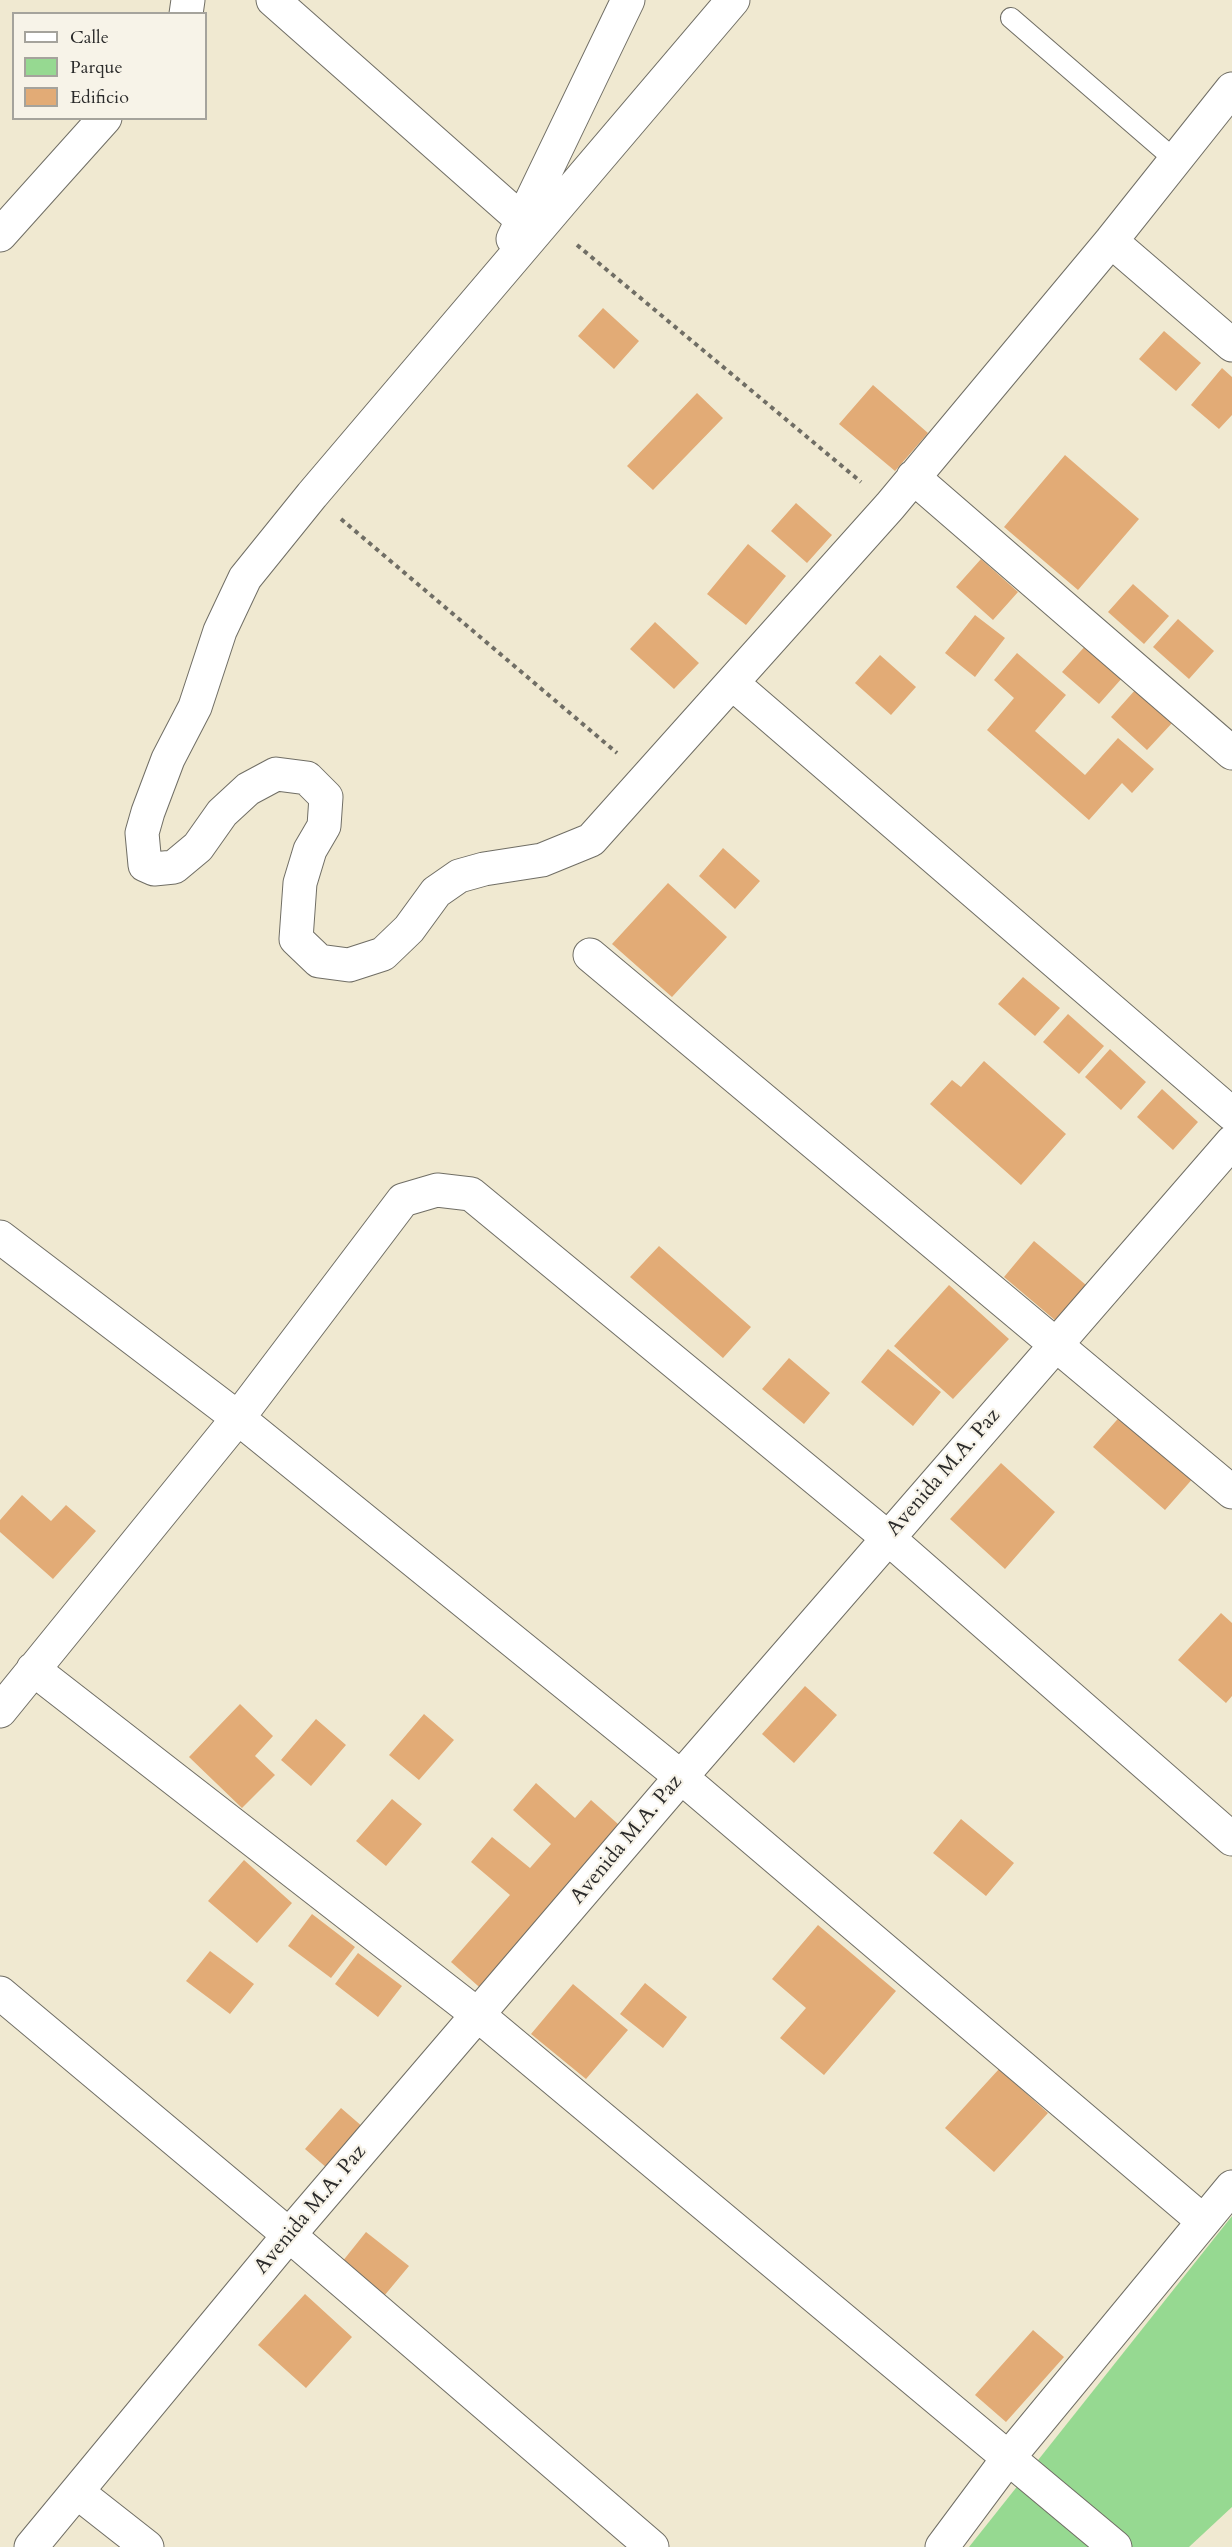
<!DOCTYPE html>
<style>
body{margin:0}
#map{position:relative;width:1232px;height:2547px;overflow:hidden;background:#f0e9d1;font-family:Cardo,serif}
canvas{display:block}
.legend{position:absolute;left:12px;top:12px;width:195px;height:108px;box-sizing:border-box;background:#f7f3e8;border:2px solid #a5a39c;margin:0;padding:8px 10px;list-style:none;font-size:18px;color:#2b2b2b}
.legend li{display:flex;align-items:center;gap:12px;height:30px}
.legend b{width:30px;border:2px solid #a5a39c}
</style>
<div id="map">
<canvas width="1232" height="2547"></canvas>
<ul class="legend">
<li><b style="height:8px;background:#fff"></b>Calle</li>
<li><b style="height:16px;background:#96d991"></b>Parque</li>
<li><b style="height:16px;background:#e2ab76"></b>Edificio</li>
</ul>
</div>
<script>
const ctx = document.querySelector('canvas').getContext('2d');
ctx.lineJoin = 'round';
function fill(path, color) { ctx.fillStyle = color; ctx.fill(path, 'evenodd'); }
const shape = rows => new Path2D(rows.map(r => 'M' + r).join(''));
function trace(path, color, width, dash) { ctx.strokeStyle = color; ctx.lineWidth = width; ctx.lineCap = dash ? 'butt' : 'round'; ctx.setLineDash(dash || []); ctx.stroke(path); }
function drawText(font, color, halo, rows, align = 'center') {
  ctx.font = font + ' Cardo,serif'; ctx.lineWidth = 4.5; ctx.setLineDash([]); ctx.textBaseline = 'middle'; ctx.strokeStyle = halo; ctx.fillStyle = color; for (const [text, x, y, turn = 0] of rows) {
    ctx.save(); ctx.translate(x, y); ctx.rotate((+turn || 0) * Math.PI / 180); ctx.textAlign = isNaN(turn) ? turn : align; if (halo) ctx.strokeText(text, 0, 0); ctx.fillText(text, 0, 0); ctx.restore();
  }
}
fill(shape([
 [1232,2216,1232,2507,1189,2547,969,2547]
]), '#96d991');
fill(shape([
 [603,308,639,341,614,369,578,336],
 [1164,331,1201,363,1176,391,1139,359],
 [1222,368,1232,377,1232,415,1219,429,1191,405],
 [873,385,928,433,895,471,839,424],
 [697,393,723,418,653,490,627,466],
 [1065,455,1139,519,1078,590,1004,527],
 [796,503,832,535,807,563,771,531],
 [748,544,786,576,746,625,707,594],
 [981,559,1018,592,993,620,956,587],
 [1133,584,1169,616,1144,644,1108,612],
 [975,615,1005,638,975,677,945,653],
 [1178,619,1214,651,1189,679,1153,647],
 [655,622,699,663,674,689,630,649],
 [1087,644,1123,677,1099,704,1062,672],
 [1017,653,1066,695,1035,731,1085,775,1118,738,1154,769,1132,793,1122,783,1089,820,987,730,1014,698,994,680],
 [880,655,916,687,891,715,855,683],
 [1136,689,1173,722,1147,750,1111,717],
 [723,848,760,881,735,909,699,876],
 [668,883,727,937,672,997,612,944],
 [1023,977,1060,1008,1035,1036,998,1004],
 [1068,1014,1104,1046,1079,1074,1043,1042],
 [1110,1049,1146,1082,1121,1110,1085,1077],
 [984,1061,1066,1134,1021,1185,930,1104,952,1080,961,1087],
 [1162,1089,1198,1122,1173,1150,1137,1117],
 [1034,1241,1086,1285,1056,1321,1004,1277],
 [659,1246,751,1327,723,1358,630,1277],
 [949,1285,1009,1339,953,1399,894,1346],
 [888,1349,941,1392,913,1426,861,1382],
 [789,1358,830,1393,804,1424,762,1389],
 [1123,1413,1195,1476,1165,1510,1093,1447],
 [1001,1463,1055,1512,1005,1569,950,1519],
 [22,1495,51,1521,66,1505,96,1531,53,1579,0,1532,0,1520],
 [1221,1613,1232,1623,1232,1696,1226,1703,1178,1660],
 [805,1686,837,1715,794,1763,762,1734],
 [240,1704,273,1736,255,1756,275,1775,242,1808,189,1757],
 [424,1714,454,1740,419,1780,389,1755],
 [316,1719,346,1745,311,1786,281,1760],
 [536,1783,575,1818,591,1800,627,1832,486,1993,451,1962,510,1895,471,1862,492,1837,530,1868,551,1844,513,1810],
 [392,1799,422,1824,386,1866,356,1841],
 [961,1819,1014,1863,986,1896,933,1853],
 [244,1860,292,1903,257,1943,208,1901],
 [312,1914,355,1947,331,1978,288,1946],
 [818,1925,896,1991,824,2075,780,2038,806,2008,772,1979],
 [210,1951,254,1984,230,2014,186,1981],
 [358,1953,402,1986,378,2017,335,1984],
 [645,1983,687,2017,663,2048,620,2014],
 [573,1984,628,2030,586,2079,531,2034],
 [999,2069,1048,2113,994,2172,945,2128],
 [341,2108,371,2134,335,2175,305,2149],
 [366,2232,409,2266,384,2296,342,2262],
 [305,2294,352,2337,306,2388,258,2345],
 [1033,2330,1064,2357,1006,2422,975,2395]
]), '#e2ab76');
const lane = shape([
 [1011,18,1174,159]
]);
const street = shape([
 [273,0,522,220],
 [733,0,312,495,245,578,220,631,195,707,168,759,148,812,142,833,145,865,154,869,174,867,198,847,222,813,248,789,276,774,307,778,326,797,324,826,310,850,300,883,296,939,319,961,349,965,383,954,409,929,436,892,459,876,484,869,542,860,591,840,890,506,1111,241,1232,89],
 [186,14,188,0],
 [0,235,105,118],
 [513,239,628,0],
 [1111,241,1232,345],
 [913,477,1232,753],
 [732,683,1232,1114],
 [590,955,1232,1492],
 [0,1237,238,1418,681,1777,1203,2221],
 [33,1669,478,2015,1115,2547],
 [0,1711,238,1418,403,1200,437,1190,471,1194,888,1538,1232,1839],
 [0,1993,289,2235,652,2547],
 [77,2492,147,2547],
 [31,2547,289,2235,681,1777,1232,1142],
 [942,2547,1009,2457,1232,2187]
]);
trace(lane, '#706e65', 22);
trace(street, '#706e65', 35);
trace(shape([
 [577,245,861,482],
 [341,519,617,753]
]), '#706e65', 4, [4.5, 4.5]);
trace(lane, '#fff', 20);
trace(street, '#fff', 33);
drawText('21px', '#2b2b2b', '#f7f3e8', [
 ["Avenida M.A. Paz",944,1473,-49],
 ["Avenida M.A. Paz",627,1840,-50],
 ["Avenida M.A. Paz",311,2210,-50]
]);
</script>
